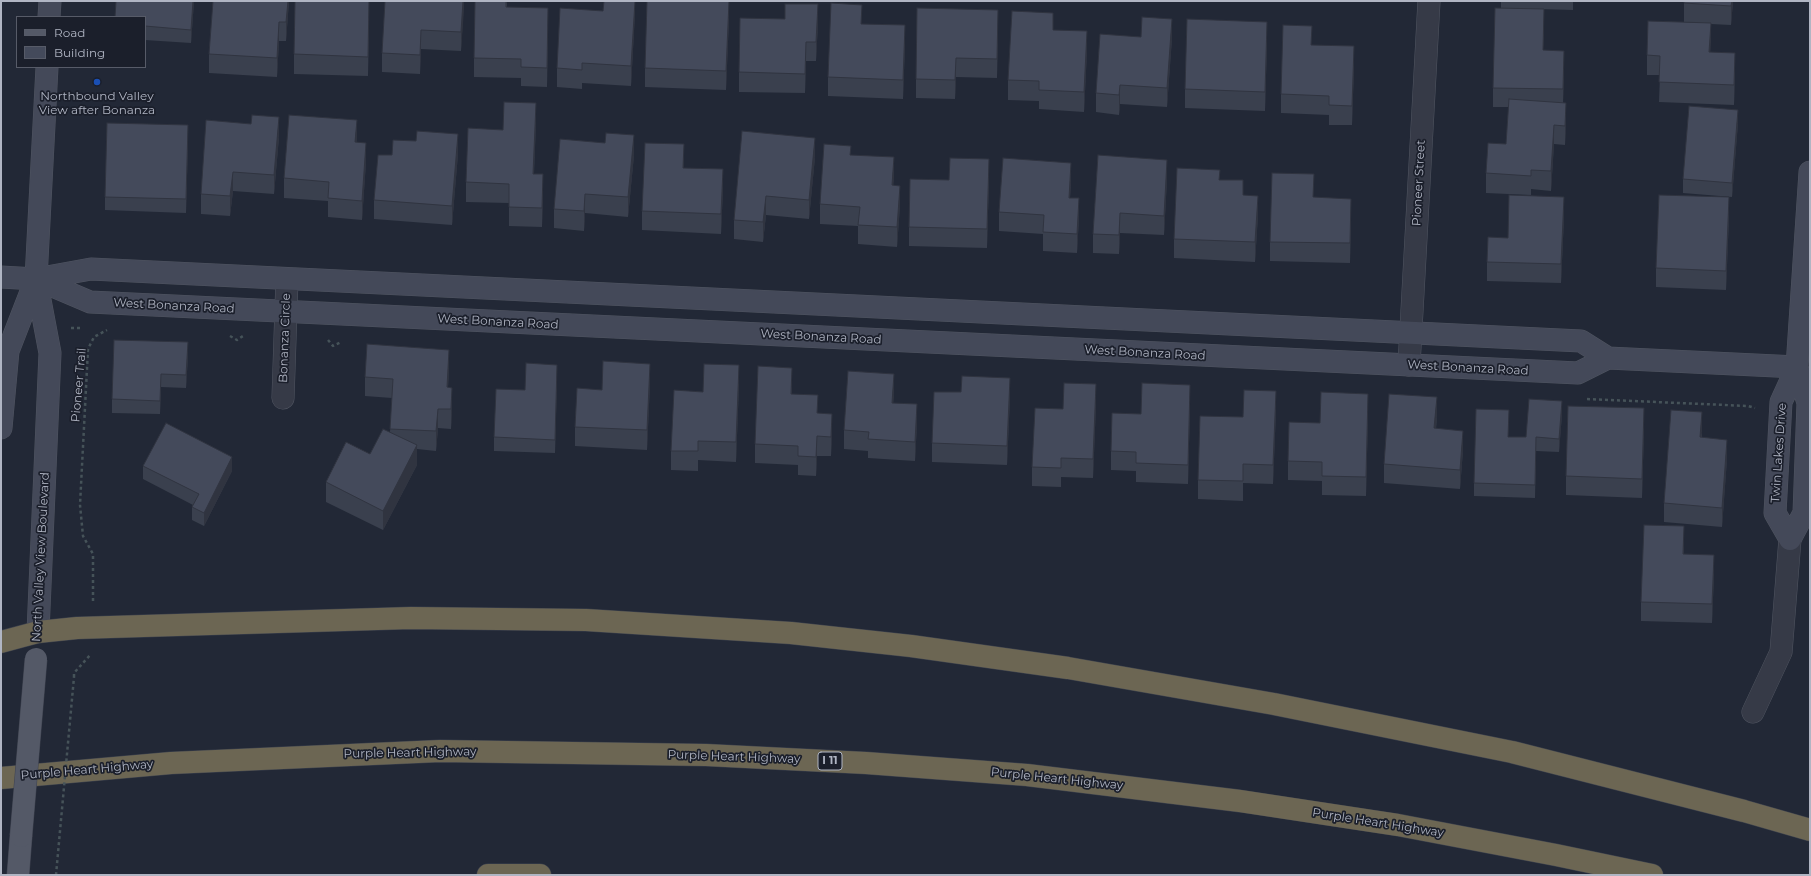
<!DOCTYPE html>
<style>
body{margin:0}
#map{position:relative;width:1811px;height:876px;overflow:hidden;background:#222836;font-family:Montserrat,sans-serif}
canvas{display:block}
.frame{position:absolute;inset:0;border:2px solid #b0b5c3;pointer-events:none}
.legend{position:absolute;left:16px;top:16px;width:130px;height:52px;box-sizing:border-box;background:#1b1f2b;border:1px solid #575b68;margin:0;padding:5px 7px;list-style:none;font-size:12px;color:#b0b5c3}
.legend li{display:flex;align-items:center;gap:8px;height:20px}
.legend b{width:20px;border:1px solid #575b68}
</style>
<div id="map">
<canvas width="1811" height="876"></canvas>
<div class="frame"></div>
<ul class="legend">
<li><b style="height:5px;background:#545967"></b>Road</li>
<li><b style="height:11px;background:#444a5b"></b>Building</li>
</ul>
</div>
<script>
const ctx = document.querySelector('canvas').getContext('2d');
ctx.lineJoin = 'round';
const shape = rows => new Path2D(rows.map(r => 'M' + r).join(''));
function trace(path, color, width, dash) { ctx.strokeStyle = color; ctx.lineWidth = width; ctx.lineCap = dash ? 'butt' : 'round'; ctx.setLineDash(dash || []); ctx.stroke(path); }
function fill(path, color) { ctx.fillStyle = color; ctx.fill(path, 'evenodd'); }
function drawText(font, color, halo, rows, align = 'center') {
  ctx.font = font + ' Montserrat,sans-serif'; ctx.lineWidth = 3.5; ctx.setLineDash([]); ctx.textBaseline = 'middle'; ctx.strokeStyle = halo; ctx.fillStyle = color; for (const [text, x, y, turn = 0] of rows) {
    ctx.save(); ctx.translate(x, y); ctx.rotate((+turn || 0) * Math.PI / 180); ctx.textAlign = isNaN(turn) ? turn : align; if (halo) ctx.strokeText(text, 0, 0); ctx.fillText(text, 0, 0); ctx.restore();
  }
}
const street = shape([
 [1409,365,1429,1],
 [283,398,287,279],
 [1753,712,1781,652,1790,539]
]);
const secondary = shape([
 [49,17,50,1],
 [1,277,36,279,91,269,1581,341,1608,358],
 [36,279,90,302,1578,373,1608,358,1797,367],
 [1,428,8,351,36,279],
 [1790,539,1804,513,1808,403,1797,367,1810,172],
 [1790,539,1775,513,1781,402,1797,367],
 [38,632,50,353,36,279,47,67]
]);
const primary = shape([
 [18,875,21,836]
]);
const highway = shape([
 [1,642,38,632,77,628,411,618,586,620,791,633,911,646,1068,668,1274,704,1512,752,1744,811,1810,830],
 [1,778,171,763,440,751,706,755,866,763,1027,775,1240,801,1398,825,1556,855,1652,875],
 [488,875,540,875]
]);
trace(street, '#505561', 23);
trace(secondary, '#505561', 23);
trace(primary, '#3f4350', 23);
trace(highway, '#3d424e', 23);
trace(shape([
 [71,328,82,328],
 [230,336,237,340,243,336],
 [328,340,333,346,341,342],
 [1587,399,1748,406,1755,408],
 [93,601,93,554,83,536,80,505,88,349,94,337,107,330],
 [74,677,74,673,91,654]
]), '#465359', 2.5, [3, 3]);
trace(street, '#363a47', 22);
trace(secondary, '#444959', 22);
trace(primary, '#545967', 22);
trace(highway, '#6c6653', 22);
const primaryBridge = shape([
 [21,836,36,659]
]);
trace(primaryBridge, '#3f4350', 23, []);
trace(shape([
 [56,875,74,677]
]), '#465359', 2.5, [3, 3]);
trace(primaryBridge, '#545967', 22);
fill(shape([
 [194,1,191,43,145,40,145,17],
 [213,1,289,1,286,41,279,41,277,77,209,73,209,54],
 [464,1,461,51,421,49,420,74,382,72,382,53],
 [507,1,507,7,548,27,547,87,521,86,521,78,474,77,474,58],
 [635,1,635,13,631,86,582,83,582,89,557,87,557,68,603,11],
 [1501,1,1573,1,1573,10,1538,9,1544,29,1543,50,1564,70,1563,102,1566,122,1565,145,1554,144,1551,191,1531,189,1531,195,1486,193,1486,173,1506,144,1509,107,1493,107,1493,88,1501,8],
 [1684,1,1733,1,1731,25,1711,24,1710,52,1735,73,1734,105,1659,102,1660,75,1647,75,1647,55,1700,23,1684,22],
 [369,18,368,76,294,74,294,54],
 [729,18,726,90,645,87,645,68],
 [818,23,816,61,806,61,805,93,739,92,739,72],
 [862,24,905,44,903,99,828,96,828,77],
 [998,30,997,78,956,77,955,99,916,98,916,79],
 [1053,30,1087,51,1084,112,1039,109,1039,101,1008,100,1008,80],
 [1141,37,1172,38,1167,107,1120,104,1119,115,1096,112,1096,93],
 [1267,42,1265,111,1185,108,1185,89],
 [1312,45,1354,66,1352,125,1329,125,1329,115,1281,113,1281,94],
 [536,122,534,174,543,193,542,227,509,226,509,203,466,202,466,182,503,130],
 [1738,123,1732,197,1683,193,1683,179],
 [279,137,274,194,233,191,230,216,201,214,201,194],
 [188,139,186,213,105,210,105,197],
 [357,142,366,162,362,220,328,217,328,201,284,198,284,178],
 [458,154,452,225,374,219,374,200,392,155],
 [634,155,628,217,585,213,584,231,554,228,554,209],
 [851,155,894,177,893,185,900,205,897,247,858,244,858,226,820,224,820,204],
 [1098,155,1167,179,1164,235,1120,233,1119,254,1093,253,1093,234],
 [815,157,809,219,766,215,763,242,734,239,734,220],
 [684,168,723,188,721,234,642,230,642,211],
 [989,178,987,248,909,246,909,227,949,180],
 [1220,180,1243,195,1258,215,1255,262,1174,258,1174,239],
 [1071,182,1070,198,1079,217,1077,253,1043,251,1043,234,999,231,999,212],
 [1314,197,1351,218,1350,263,1270,261,1270,242],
 [1729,216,1726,290,1656,287,1656,268],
 [1564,217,1561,283,1487,281,1487,262,1508,238],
 [188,356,186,388,161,387,160,414,112,413,112,399],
 [449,369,448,387,452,407,451,429,438,428,436,451,417,449,417,465,383,530,326,502,326,482,370,454,390,432,392,398,365,396,365,377],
 [557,378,555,453,494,451,494,437,525,390],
 [650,383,647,450,575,446,575,427,602,390],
 [739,384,736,462,698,460,698,471,671,470,671,451,703,392],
 [792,387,792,394,818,413,832,433,831,456,817,456,816,476,798,475,798,465,755,463,755,444],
 [894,394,893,403,917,423,915,461,868,458,868,451,844,449,844,430],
 [1010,397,1007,465,932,462,932,443],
 [1096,404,1093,478,1061,477,1061,487,1032,486,1032,467,1063,409],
 [1190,404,1188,484,1136,482,1136,471,1111,470,1111,451,1141,414],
 [1276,410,1273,484,1243,483,1243,501,1198,499,1198,480,1243,417],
 [1368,413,1366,496,1322,495,1322,481,1288,480,1288,461,1320,423],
 [1562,414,1559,452,1536,451,1535,498,1474,496,1474,483,1526,437],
 [1437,417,1436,429,1463,450,1460,489,1384,483,1384,464],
 [1644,428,1642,498,1566,495,1566,476],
 [1702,432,1702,438,1727,459,1722,527,1664,522,1664,503],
 [143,466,232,471,204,526,192,520,192,507,193,505,143,479],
 [1684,546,1684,554,1714,574,1712,623,1641,621,1641,602]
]), '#3a404e');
fill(shape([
 [193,1,194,1,191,43,191,30],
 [288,1,289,1,286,41,286,22],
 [369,1,369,18,368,76,368,57],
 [463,1,464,1,464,10,461,51,461,32],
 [635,1,635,13,631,86,631,66],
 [729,1,729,18,726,90,726,71],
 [1732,1,1733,1,1731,25,1731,6],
 [818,4,818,23,816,61,816,42],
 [548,8,548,27,547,87,547,68],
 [998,10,998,30,997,78,997,59],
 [1172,19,1172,38,1167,107,1167,88],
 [279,22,279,41,277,77,277,58],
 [1267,22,1267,42,1265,111,1265,92],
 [1711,23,1711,43,1709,72,1709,52],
 [905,25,905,44,903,99,903,80],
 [421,30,421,49,420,74,420,55],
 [1087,31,1087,51,1084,112,1084,92],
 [806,42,806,61,805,93,805,74],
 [1354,46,1354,66,1352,125,1352,106],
 [1564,51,1564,70,1563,109,1563,89],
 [1735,53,1735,73,1734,105,1734,85],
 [956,58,956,77,955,99,955,80],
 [1120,85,1120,104,1119,115,1119,95],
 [536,103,536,122,533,193,533,174],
 [1566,103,1566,122,1565,145,1565,126],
 [1738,110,1738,123,1732,197,1732,183],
 [279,117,279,137,274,194,274,175],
 [357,120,357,140,355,161,355,142],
 [188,125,188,139,186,213,186,199],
 [1554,125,1554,144,1551,191,1551,171],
 [458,134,458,154,452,225,452,206],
 [634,135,634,155,628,217,628,197],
 [815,138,815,157,809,219,809,200],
 [366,143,366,162,362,220,362,201],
 [684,144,684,164,683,187,683,168],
 [894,157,894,177,892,205,892,185],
 [989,159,989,178,987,248,987,229],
 [1167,160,1167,179,1164,235,1164,216],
 [1071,163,1071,182,1069,217,1069,198],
 [723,169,723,188,721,234,721,214],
 [233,172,233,191,230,216,230,196],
 [543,174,543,193,542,227,542,208],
 [900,186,900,205,897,247,897,227],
 [585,194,585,213,584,231,584,211],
 [766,196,766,215,763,242,763,222],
 [1258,196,1258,215,1255,262,1255,242],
 [1564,197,1564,217,1561,283,1561,264],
 [1729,197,1729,216,1726,290,1726,271],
 [1079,198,1079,217,1077,253,1077,234],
 [1351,199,1351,218,1350,263,1350,243],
 [1120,213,1120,233,1119,254,1119,235],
 [188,342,188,356,186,388,186,375],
 [449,350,449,369,447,407,447,387],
 [650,364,650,383,647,450,647,430],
 [557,365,557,378,555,453,555,440],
 [739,365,739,384,736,462,736,442],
 [792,368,792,387,791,413,791,394],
 [161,374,161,387,160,414,160,401],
 [894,374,894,394,892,422,892,403],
 [1010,378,1010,397,1007,465,1007,446],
 [1096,384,1096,404,1093,478,1093,459],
 [1190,385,1190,404,1188,484,1188,465],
 [452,388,452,407,451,429,451,409],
 [1276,391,1276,410,1273,484,1273,465],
 [1368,394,1368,413,1366,496,1366,477],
 [1437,397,1437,417,1434,448,1434,428],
 [1562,401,1562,414,1559,452,1559,439],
 [917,404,917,423,915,461,915,442],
 [1644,408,1644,428,1642,498,1642,479],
 [438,409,438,428,436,451,436,431],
 [1702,412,1702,432,1700,457,1700,437],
 [832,414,832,433,831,456,831,437],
 [1463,431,1463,450,1460,489,1460,470],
 [817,436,817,456,816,476,816,457],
 [1727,440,1727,459,1722,527,1722,508],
 [417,445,417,465,383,530,383,511],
 [232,457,232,471,204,526,204,513],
 [1684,526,1684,546,1683,573,1683,554],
 [1714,555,1714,574,1712,623,1712,604]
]), '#303440');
const building = shape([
 [116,1,193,1,191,30,145,26,145,17,115,17,116,1],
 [213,1,288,1,286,22,279,22,277,58,209,54,213,1],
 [295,1,369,1,368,57,294,54,295,1],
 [385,1,463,1,461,32,421,30,420,55,382,53,385,1],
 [475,1,506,1,506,7,548,8,547,68,521,67,521,59,474,58,475,1],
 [604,1,635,1,631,66,582,63,582,70,557,68,560,8,603,11,604,1],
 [647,1,729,1,726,71,645,68,647,1],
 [1684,1,1732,1,1731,6,1684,3,1684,1],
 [831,3,862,5,861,24,905,25,903,80,828,77,831,3],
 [785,4,818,4,816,42,806,42,805,74,739,72,740,18,785,19,785,4],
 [917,8,998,10,997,59,956,58,955,80,916,79,917,8],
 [1495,8,1544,9,1543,50,1564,51,1563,89,1493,88,1495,8],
 [1012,11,1053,13,1053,30,1087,31,1084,92,1039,90,1039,81,1008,80,1012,11],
 [1142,17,1172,19,1167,88,1120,85,1119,95,1096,93,1100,34,1141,37,1142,17],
 [1187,19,1267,22,1265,92,1185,89,1187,19],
 [1648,21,1711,23,1709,52,1735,53,1734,85,1659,82,1660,56,1647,55,1648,21],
 [1283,25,1312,26,1311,45,1354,46,1352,106,1329,105,1329,96,1281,94,1283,25],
 [1509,99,1566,103,1565,126,1554,125,1551,171,1531,170,1531,176,1486,173,1488,143,1506,144,1509,99],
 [504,102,536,103,533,174,543,174,542,208,509,207,509,184,466,182,468,128,503,130,504,102],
 [1689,106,1738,110,1732,183,1683,179,1689,106],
 [252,115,279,117,274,175,233,172,230,196,201,194,206,120,251,124,252,115],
 [289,115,357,120,355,142,366,143,362,201,328,198,329,182,284,178,289,115],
 [107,123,188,125,186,199,105,197,107,123],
 [417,131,458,134,452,206,374,200,378,155,392,155,393,140,416,141,417,131],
 [742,131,815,138,809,200,766,196,763,222,734,220,742,131],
 [606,133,634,135,628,197,585,194,584,211,554,209,560,139,605,143,606,133],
 [645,143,684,144,683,168,723,169,721,214,642,211,645,143],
 [824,144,851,146,850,155,894,157,892,185,900,186,897,227,858,225,860,207,820,204,824,144],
 [1098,155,1167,160,1164,216,1120,213,1119,235,1093,234,1098,155],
 [950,158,989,159,987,229,909,227,910,179,949,180,950,158],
 [1003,158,1071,163,1069,198,1079,198,1077,234,1043,232,1044,215,999,212,1003,158],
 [1177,168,1220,170,1219,180,1243,180,1243,195,1258,196,1255,242,1174,239,1177,168],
 [1272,173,1314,174,1313,197,1351,199,1350,243,1270,242,1272,173],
 [1509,195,1564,197,1561,264,1487,262,1488,237,1508,238,1509,195],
 [1659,195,1729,197,1726,271,1656,268,1659,195],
 [114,340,188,342,186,375,161,374,160,401,112,399,114,340],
 [367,344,449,350,447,387,452,388,451,409,438,409,436,431,390,429,393,379,365,377,367,344],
 [603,361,650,364,647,430,575,427,577,388,602,390,603,361],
 [526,363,557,365,555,440,494,437,496,389,525,390,526,363],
 [704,364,739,365,736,442,698,441,698,451,671,451,674,390,703,392,704,364],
 [758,366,792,368,791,394,818,395,817,413,832,414,831,437,817,436,816,457,798,456,798,446,755,444,758,366],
 [848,371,894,374,892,403,917,404,915,442,868,439,869,432,844,430,848,371],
 [962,376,1010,378,1007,446,932,443,934,392,961,392,962,376],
 [1064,383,1096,384,1093,459,1061,458,1061,468,1032,467,1035,408,1063,409,1064,383],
 [1142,383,1190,385,1188,465,1136,463,1136,452,1111,451,1112,413,1141,414,1142,383],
 [1244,390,1276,391,1273,465,1243,464,1243,481,1198,480,1200,416,1243,417,1244,390],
 [1321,392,1368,394,1366,477,1322,476,1322,462,1288,461,1289,422,1320,423,1321,392],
 [1389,394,1437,397,1434,428,1463,431,1460,470,1384,464,1389,394],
 [1529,399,1562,401,1559,439,1536,437,1535,485,1474,483,1476,409,1509,410,1508,437,1526,437,1529,399],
 [1568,406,1644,408,1642,479,1566,476,1568,406],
 [1671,410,1702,412,1700,437,1727,440,1722,508,1664,503,1671,410],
 [166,423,232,457,204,513,192,507,199,494,143,466,166,423],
 [383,429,417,445,383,511,326,482,346,442,370,454,383,429],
 [1644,525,1684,526,1683,554,1714,555,1712,604,1641,602,1644,525]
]);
fill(building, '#444a5b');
trace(building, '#303440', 1);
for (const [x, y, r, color] of [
 [97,82,4,"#1a4fb4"]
]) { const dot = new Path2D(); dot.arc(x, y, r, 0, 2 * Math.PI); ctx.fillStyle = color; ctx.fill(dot); trace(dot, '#1b1f2b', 1.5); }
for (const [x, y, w] of [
 [830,761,24]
]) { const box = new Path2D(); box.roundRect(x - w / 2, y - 9, w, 18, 3); ctx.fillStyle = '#1b1f2b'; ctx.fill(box); trace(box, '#b0b5c3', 1); }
drawText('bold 11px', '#b0b5c3', null, [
 ["I 11",830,761]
]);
drawText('12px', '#b0b5c3', '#1b1f2b', [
 ["Northbound Valley",97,96],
 ["View after Bonanza",97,110]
]);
drawText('12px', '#b0b5c3', '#1b1f2b', [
 ["Pioneer Street",1419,183,-87],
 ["West Bonanza Road",174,306,3],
 ["West Bonanza Road",498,322,3],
 ["West Bonanza Road",821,337,3],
 ["Bonanza Circle",285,338,-88],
 ["West Bonanza Road",1145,353,3],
 ["West Bonanza Road",1468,368,3],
 ["Pioneer Trail",79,385,-85],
 ["Twin Lakes Drive",1779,453,-86],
 ["North Valley View Boulevard",41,557,-87],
 ["Purple Heart Highway",410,753,-1],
 ["Purple Heart Highway",734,757,2],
 ["Purple Heart Highway",87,770,-5],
 ["Purple Heart Highway",1057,779,6],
 ["Purple Heart Highway",1378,823,9]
]);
</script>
